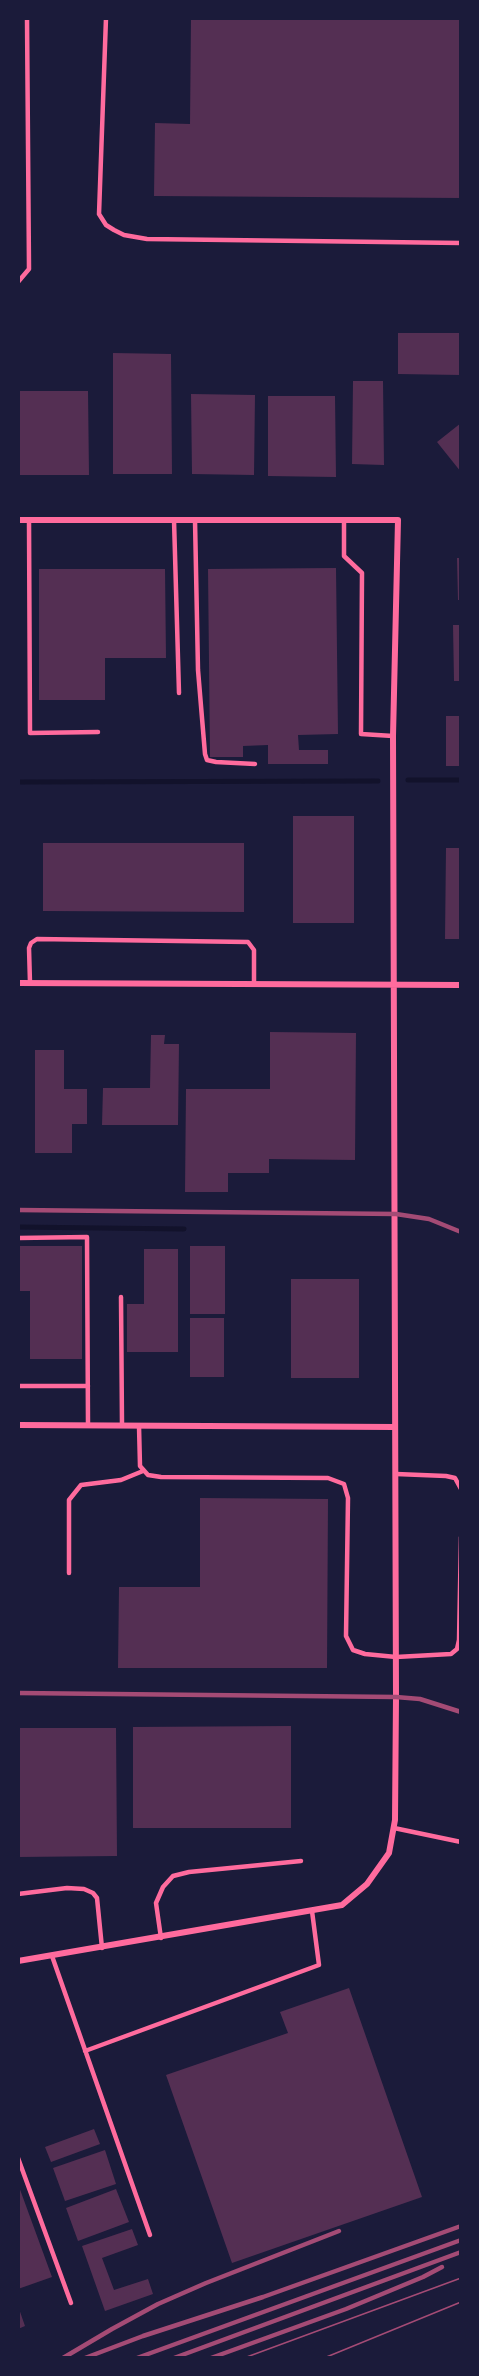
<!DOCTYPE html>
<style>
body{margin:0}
#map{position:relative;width:479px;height:2376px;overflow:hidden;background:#1b1b3a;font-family:"Libre Baskerville",serif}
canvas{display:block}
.frame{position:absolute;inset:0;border:20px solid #1b1b3a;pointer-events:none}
</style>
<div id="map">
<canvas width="479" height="2376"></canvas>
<div class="frame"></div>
</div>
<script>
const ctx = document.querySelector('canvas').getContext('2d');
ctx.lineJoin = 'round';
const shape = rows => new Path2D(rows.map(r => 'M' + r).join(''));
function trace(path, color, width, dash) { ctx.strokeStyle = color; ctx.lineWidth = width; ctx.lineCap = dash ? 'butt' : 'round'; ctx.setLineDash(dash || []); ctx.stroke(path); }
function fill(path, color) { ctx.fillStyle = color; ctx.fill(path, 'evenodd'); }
trace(shape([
 [408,780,461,780],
 [18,782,378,781],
 [18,1227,184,1229]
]), '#12122b', 5);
fill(shape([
 [191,18,461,18,461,198,154,196,155,123,190,124],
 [398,333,461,333,461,375,398,374],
 [113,353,171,354,172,474,113,474],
 [353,381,383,381,384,465,352,464],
 [18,391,88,391,89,475,18,475],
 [191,394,255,395,254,475,192,474],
 [268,396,335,396,336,477,268,476],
 [461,423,461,472,437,442],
 [457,558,461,558,461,600,458,600],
 [336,568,338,734,298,735,299,750,328,750,328,764,268,764,268,745,243,746,243,757,210,757,208,569],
 [39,569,165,569,166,658,105,658,105,700,39,700],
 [453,625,461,625,461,681,454,681],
 [446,716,461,716,461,766,446,766],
 [293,816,354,816,354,923,293,923],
 [43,843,244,843,244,912,43,911],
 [446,848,461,848,461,939,445,939],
 [270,1032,356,1033,355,1160,269,1159,269,1173,228,1173,228,1192,185,1192,186,1089,270,1089],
 [151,1035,165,1035,164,1044,179,1044,178,1125,102,1125,103,1088,150,1088],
 [35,1050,64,1050,64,1089,87,1089,87,1124,72,1124,72,1153,35,1153],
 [18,1246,82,1246,82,1359,30,1359,30,1291,18,1291],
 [190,1246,225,1246,225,1314,190,1314],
 [144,1249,178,1249,178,1352,127,1352,127,1304,144,1304],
 [291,1279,359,1279,359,1378,291,1378],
 [190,1318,224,1318,224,1377,190,1377],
 [200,1498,328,1499,327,1668,118,1668,119,1587,200,1587],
 [291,1726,291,1828,133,1828,133,1727],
 [18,1728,116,1728,117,1856,18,1857],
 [349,1988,422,2197,232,2263,166,2075,288,2033,280,2012],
 [94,2129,100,2144,51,2162,45,2147],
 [105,2150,116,2184,65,2201,53,2168],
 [18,2184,52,2277,18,2289],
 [116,2189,129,2222,78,2241,66,2208],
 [132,2229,138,2245,102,2258,114,2290,148,2279,153,2294,105,2311,82,2246],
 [18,2306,25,2326,18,2329]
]), '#542f53');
trace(shape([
 [106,18,99,214,106,225,114,230,124,235,147,239,461,243],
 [18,282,29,269,27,18],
 [29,520,30,733,98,732],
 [174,520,179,693],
 [195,520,198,670,205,754,207,760,216,762,255,764],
 [344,520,344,556,362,573,361,734,393,736],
 [30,983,29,948,31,943,37,939,248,942,254,950,254,984],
 [18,1238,87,1237,88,1425],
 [121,1297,122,1425],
 [18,1386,88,1386],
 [139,1426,140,1466,148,1475,161,1477,328,1478,344,1484,348,1498,346,1636,353,1650,365,1654,396,1657,451,1654,457,1649,459,1640,461,1537],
 [396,1474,446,1476,455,1478,461,1489],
 [69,1573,69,1500,81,1485,121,1480,143,1471],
 [394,1828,461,1842],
 [18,1894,67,1888,84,1889,93,1893,97,1898,102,1948],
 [161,1938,156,1903,163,1887,173,1876,189,1872,301,1861],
 [52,1956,150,2235],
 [85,2051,319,1965,312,1911],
 [18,2158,71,2303]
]), '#ff6b9d', 4.5);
trace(shape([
 [18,520,398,520,393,736,396,1697,395,1820,389,1853,367,1884,342,1905,18,1961],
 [18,983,461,985],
 [18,1425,395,1427]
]), '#ff6b9d', 6);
trace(shape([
 [244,2358,461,2278],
 [324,2358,461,2302]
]), '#a44b75', 1.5);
trace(shape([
 [18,1210,396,1214,429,1219,461,1232],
 [18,1693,396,1697,420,1699,461,1712],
 [63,2358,112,2329,158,2304,206,2283,339,2231],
 [85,2358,143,2336,263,2297,461,2226],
 [137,2358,461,2240],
 [174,2358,461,2252],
 [211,2358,346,2309,423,2277,442,2267]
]), '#a44b75', 4.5);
</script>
